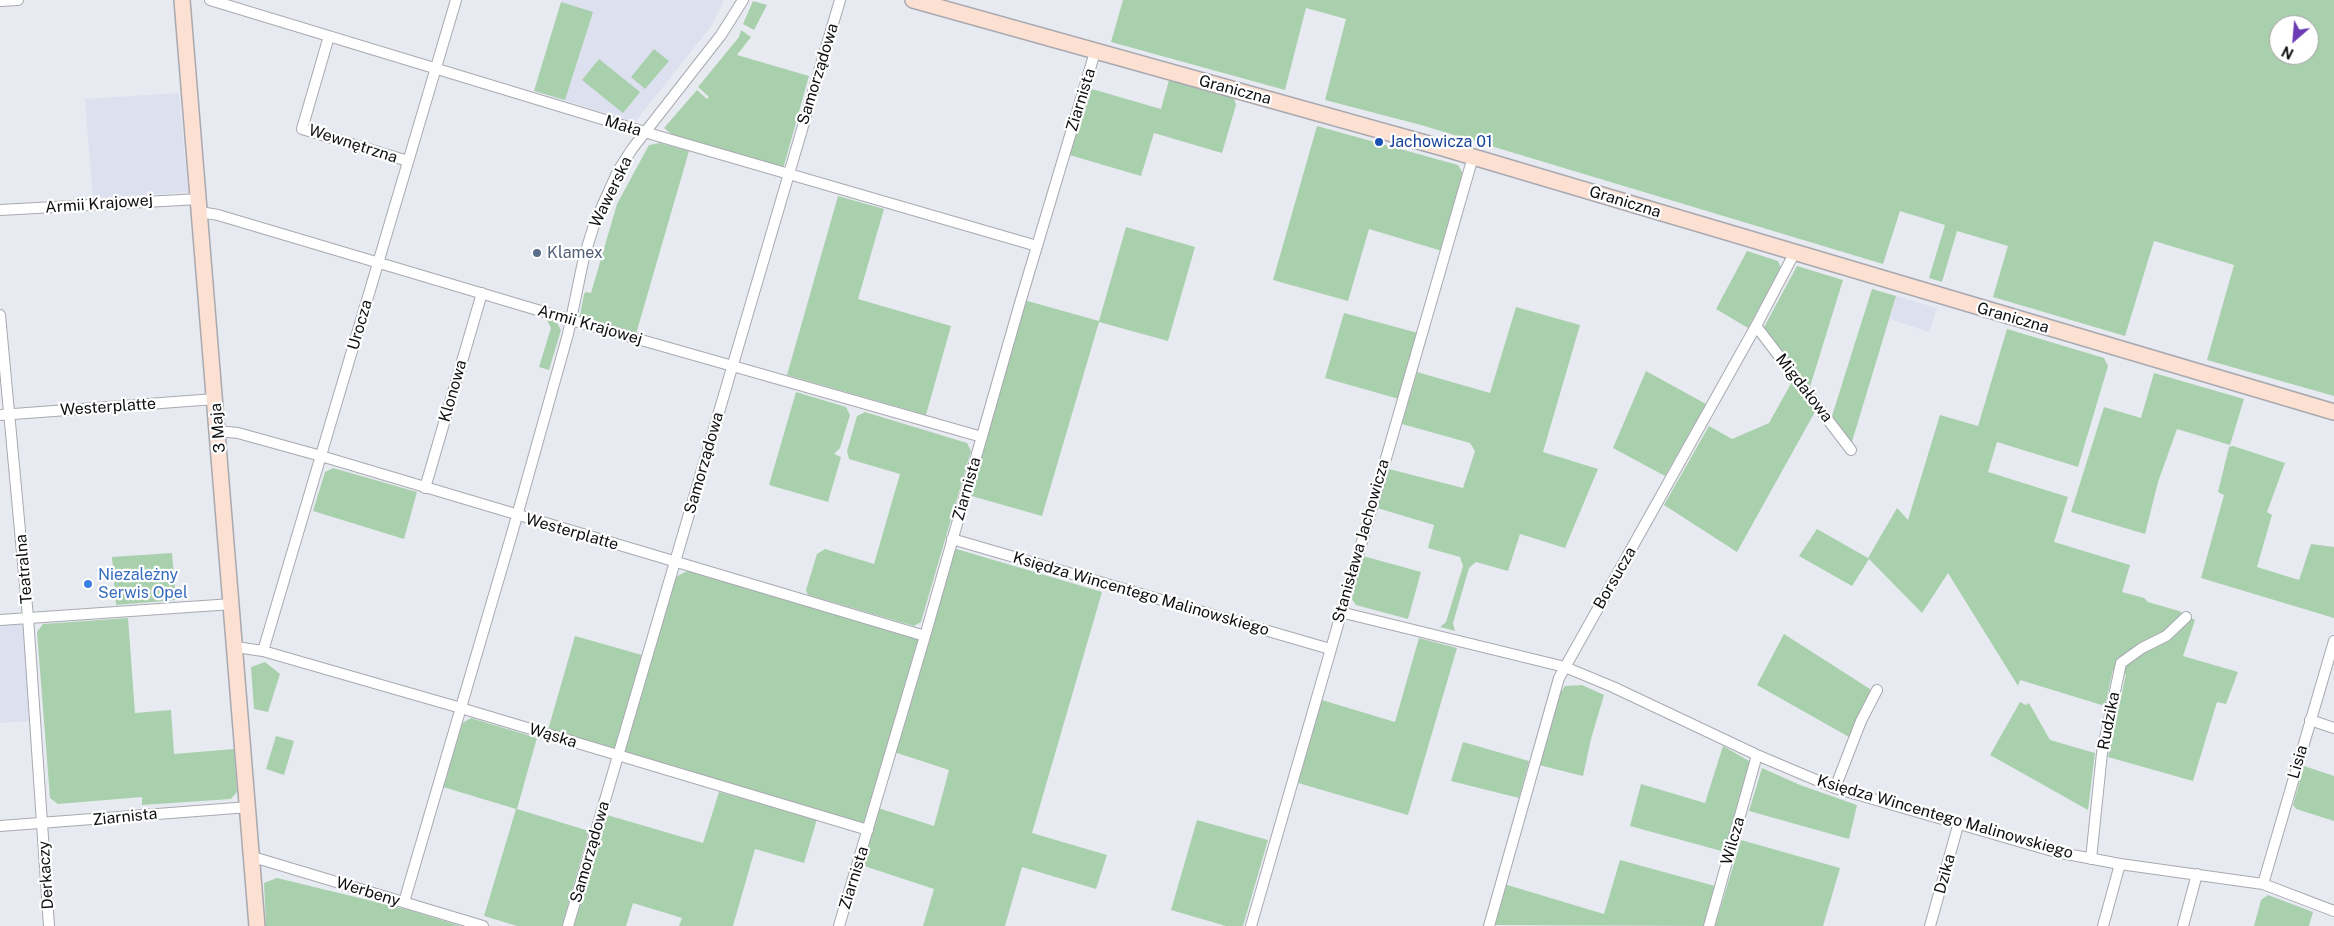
<!DOCTYPE html>
<meta charset="utf-8">
<style>
body{margin:0}
#map{position:relative;width:2334px;height:926px;overflow:hidden;background:#e8eaf1;font-family:"Public Sans",sans-serif}
canvas{display:block}
.north{position:absolute;left:2269px;top:15px;width:50px;height:50px;box-sizing:border-box;background:#fff;border:1px solid #9f9fa0;border-radius:50%;rotate:207deg;font-size:14px;font-weight:700;line-height:20px;text-align:center;color:#0e0f11}
.north::after{content:'';display:block;margin:auto;width:18px;height:22px;background:#6c3bb3;clip-path:polygon(50% 0,100% 100%,50% 72%,0 100%)}
</style>
<div id="map">
<canvas width="2334" height="926"></canvas>
<div class="north">N</div>
</div>
<script>
const ctx = document.querySelector('canvas').getContext('2d');
ctx.lineJoin = 'round';
function fill(path, color) { ctx.fillStyle = color; ctx.fill(path, 'evenodd'); }
const shape = rows => new Path2D(rows.map(r => 'M' + r).join(''));
function trace(path, color, width, dash) { ctx.strokeStyle = color; ctx.lineWidth = width; ctx.lineCap = dash ? 'butt' : 'round'; ctx.setLineDash(dash || []); ctx.stroke(path); }
function drawText(font, color, halo, rows, align = 'center') {
  ctx.font = font + ' "Public Sans",sans-serif'; ctx.lineWidth = 4.5; ctx.setLineDash([]); ctx.textBaseline = 'middle'; ctx.strokeStyle = halo; ctx.fillStyle = color; for (const [text, x, y, turn = 0] of rows) {
    ctx.save(); ctx.translate(x, y); ctx.rotate((+turn || 0) * Math.PI / 180); ctx.textAlign = isNaN(turn) ? turn : align; if (halo) ctx.strokeText(text, 0, 0); ctx.fillText(text, 0, 0); ctx.restore();
  }
}
fill(shape([
 [562,0,724,0,712,25,635,122,534,91],
 [179,93,188,192,93,198,85,99],
 [1896,296,1937,308,1929,332,1890,319],
 [24,621,30,721,0,723,0,623]
]), '#dde0ef');
fill(shape([
 [1123,0,2334,0,2334,396,2207,360,2234,265,2154,241,2125,336,1993,297,2008,246,1957,231,1942,282,1929,278,1945,225,1900,211,1883,264,1421,125,1325,100,1346,19,1306,8,1285,90,1111,42],
 [2279,25,2309,25,2309,55,2279,55],
 [753,1,767,5,754,30,743,24],
 [561,2,593,12,565,100,534,91],
 [741,30,751,37,737,55,809,76,783,169,675,137,664,128,697,90,707,99,709,97,698,87,739,37],
 [654,49,669,61,645,89,631,77],
 [599,59,640,92,623,113,582,80],
 [1169,80,1234,98,1236,105,1222,153,1154,133,1141,176,1066,154,1085,87,1161,109],
 [1317,126,1458,165,1465,177,1442,251,1369,229,1348,301,1273,280],
 [660,143,689,151,636,334,580,316,584,294,586,292,591,293,617,204,649,145],
 [838,196,884,209,858,299,951,326,926,415,787,375],
 [1126,227,1195,247,1168,341,1099,322,1042,516,968,495,1024,300,1099,321],
 [1747,251,1778,261,1781,268,1748,328,1716,309],
 [1797,266,1843,280,1809,390,1763,329],
 [1872,289,1896,296,1851,445,1831,419],
 [1516,307,1580,325,1543,452,1598,469,1565,548,1520,534,1508,571,1476,562,1469,568,1453,623,1455,631,1440,627,1446,622,1463,566,1460,557,1428,548,1434,525,1377,508,1389,469,1463,488,1475,451,1470,443,1402,424,1417,372,1490,393],
 [1344,313,1418,333,1399,399,1325,378],
 [546,318,557,323,561,330,549,370,539,367,551,328],
 [2007,329,2104,358,2108,366,2078,467,1997,442,1988,472,2068,497,2054,542,2130,565,2122,592,2144,598,2148,602,2179,611,2195,620,2183,656,2238,672,2226,704,2217,702,2193,781,2108,757,2126,674,2113,670,2105,706,2020,680,2018,686,1948,573,1922,613,1869,559,1852,586,1799,556,1817,529,1868,558,1897,508,1908,520,1940,415,1978,426],
 [1646,371,1706,404,1665,476,1613,448],
 [2154,373,2244,399,2230,445,2177,429,2158,482,2145,534,2071,512,2104,407,2141,418],
 [1793,380,1816,410,1737,552,1664,505,1709,426,1732,439,1769,423],
 [796,392,846,407,850,415,840,448,834,454,841,457,828,502,769,485],
 [865,412,967,443,971,451,921,622,914,626,808,595,806,590,817,554,825,549,874,564,900,474,849,459,847,451,857,416],
 [2233,446,2285,463,2267,512,2272,515,2257,567,2299,580,2311,544,2334,547,2334,618,2201,578,2224,495,2218,492,2229,447],
 [333,468,417,492,404,539,313,511,325,472],
 [953,548,1102,592,1032,833,1107,855,1096,889,1022,867,1005,926,923,926,934,889,861,865,878,808,934,826,949,770,894,752],
 [172,553,176,600,116,605,112,557],
 [1363,556,1421,572,1408,619,1356,605,1351,598],
 [689,570,921,639,866,825,624,753,676,577],
 [128,618,135,713,171,710,174,754,234,749,237,792,231,799,142,805,142,797,58,804,50,798,37,632,43,624],
 [1784,634,1870,689,1869,698,1849,737,1757,685],
 [575,636,642,655,614,750,548,730],
 [1419,638,1457,648,1408,815,1298,783,1322,700,1395,722],
 [265,662,280,674,268,712,254,709,251,667],
 [1582,685,1604,695,1591,739,1583,776,1539,765,1558,697,1565,686],
 [2020,702,2026,705,2029,703,2050,740,2095,753,2088,810,1990,755],
 [471,718,537,738,517,809,589,831,562,926,517,926,484,916,516,809,443,787,462,723],
 [276,736,294,741,284,775,266,769],
 [1463,742,1529,761,1519,798,1451,781],
 [1723,746,1751,762,1725,852,1630,826,1641,784,1705,803],
 [2304,766,2334,776,2334,821,2296,809,2293,805],
 [1762,768,1800,785,1857,805,1849,839,1749,811],
 [719,792,817,819,804,863,755,849,733,926,679,926,682,918,633,903,626,926,573,926,607,815,703,843],
 [1197,820,1268,840,1243,926,1226,926,1171,910],
 [1741,840,1840,868,1823,926,1715,926],
 [1620,860,1715,886,1704,926,1493,925,1504,884,1604,914],
 [277,878,409,910,461,926,266,926,264,883],
 [2268,895,2313,912,2309,926,2254,926,2261,900]
]), '#a9d0ad');
const street = shape([
 [210,0,658,136,1037,246],
 [0,1,18,0],
 [329,36,302,129,408,161],
 [0,210,199,199],
 [200,212,218,215,571,320,982,437],
 [0,315,28,617,49,926],
 [1756,326,1851,450],
 [0,415,215,399],
 [218,431,238,433,321,456,925,636],
 [425,488,482,293],
 [952,539,1330,649],
 [1340,612,1565,667,1613,687,1757,755,1835,788,2056,852,2120,864,2263,884,2334,911],
 [0,620,232,604],
 [236,647,263,651,454,706,868,830],
 [263,651,456,0],
 [2310,720,2334,728],
 [1835,788,1861,721,1877,690],
 [0,826,249,807],
 [253,857,483,926],
 [2091,859,2102,753,2121,663,2142,648,2166,636,2186,617],
 [2263,884,2334,641],
 [404,902,513,530,568,334,584,257,595,222,618,171,632,149,721,35,743,0],
 [568,926,840,0],
 [839,926,925,636,1020,303,1095,52],
 [1251,926,1473,157],
 [1489,926,1559,678,1756,326,1795,252],
 [1709,926,1757,755],
 [1930,926,1959,822],
 [2103,926,2120,864],
 [2183,926,2197,874]
]);
const secondary = shape([
 [182,0,257,926],
 [913,0,1443,148,2334,412]
]);
trace(street, '#a8a9b1', 12);
trace(secondary, '#a8a9b1', 18);
trace(street, '#fff', 10);
trace(secondary, '#fce0d1', 15);
for (const [x, y, r, color] of [
 [1379,142,5,"#1a4fb4"],
 [537,253,5,"#5c6f8a"],
 [88,584,5,"#3f7fe0"]
]) { const dot = new Path2D(); dot.arc(x, y, r, 0, 2 * Math.PI); ctx.fillStyle = color; ctx.fill(dot); trace(dot, '#fff', 2); }
drawText('16px', '#0e0f11', '#fff', [
 ["Samorządowa",818,74,-73],
 ["Graniczna",1235,90,15],
 ["Ziarnista",1081,100,-73],
 ["Mała",623,126,17],
 ["Wewnętrzna",353,144,18],
 ["Wawerska",611,192,-64],
 ["Graniczna",1625,202,17],
 ["Armii Krajowej",99,204,-4],
 ["Graniczna",2013,318,16],
 ["Urocza",360,325,-74],
 ["Armii Krajowej",590,325,16],
 ["Migdałowa",1804,388,52],
 ["Klonowa",453,391,-74],
 ["Westerplatte",108,407,-4],
 ["3 Maja",218,428,-95],
 ["Samorządowa",704,463,-74],
 ["Ziarnista",967,489,-74],
 ["Westerplatte",572,532,16],
 ["Stanisława Jachowicza",1361,541,-74],
 ["Teatralna",24,569,-95],
 ["Borsucza",1615,578,-60],
 ["Księdza Wincentego Malinowskiego",1141,594,16],
 ["Rudzika",2109,721,-79],
 ["Wąska",553,736,17],
 ["Lisia",2298,762,-74],
 ["Ziarnista",125,817,-6],
 ["Księdza Wincentego Malinowskiego",1945,817,16],
 ["Wilcza",1733,841,-74],
 ["Samorządowa",590,852,-74],
 ["Dzika",1945,874,-75],
 ["Derkaczy",46,875,-94],
 ["Ziarnista",854,878,-73],
 ["Werbeny",368,892,17]
]);
drawText('16px', '#164399', '#fff', [
 ["Jachowicza 01",1389,142]
], 'left');
drawText('16px', '#4e5e75', '#fff', [
 ["Klamex",547,253]
], 'left');
drawText('16px', '#366cbe', '#fff', [
 ["Niezależny",98,575],
 ["Serwis Opel",98,593]
], 'left');
</script>
